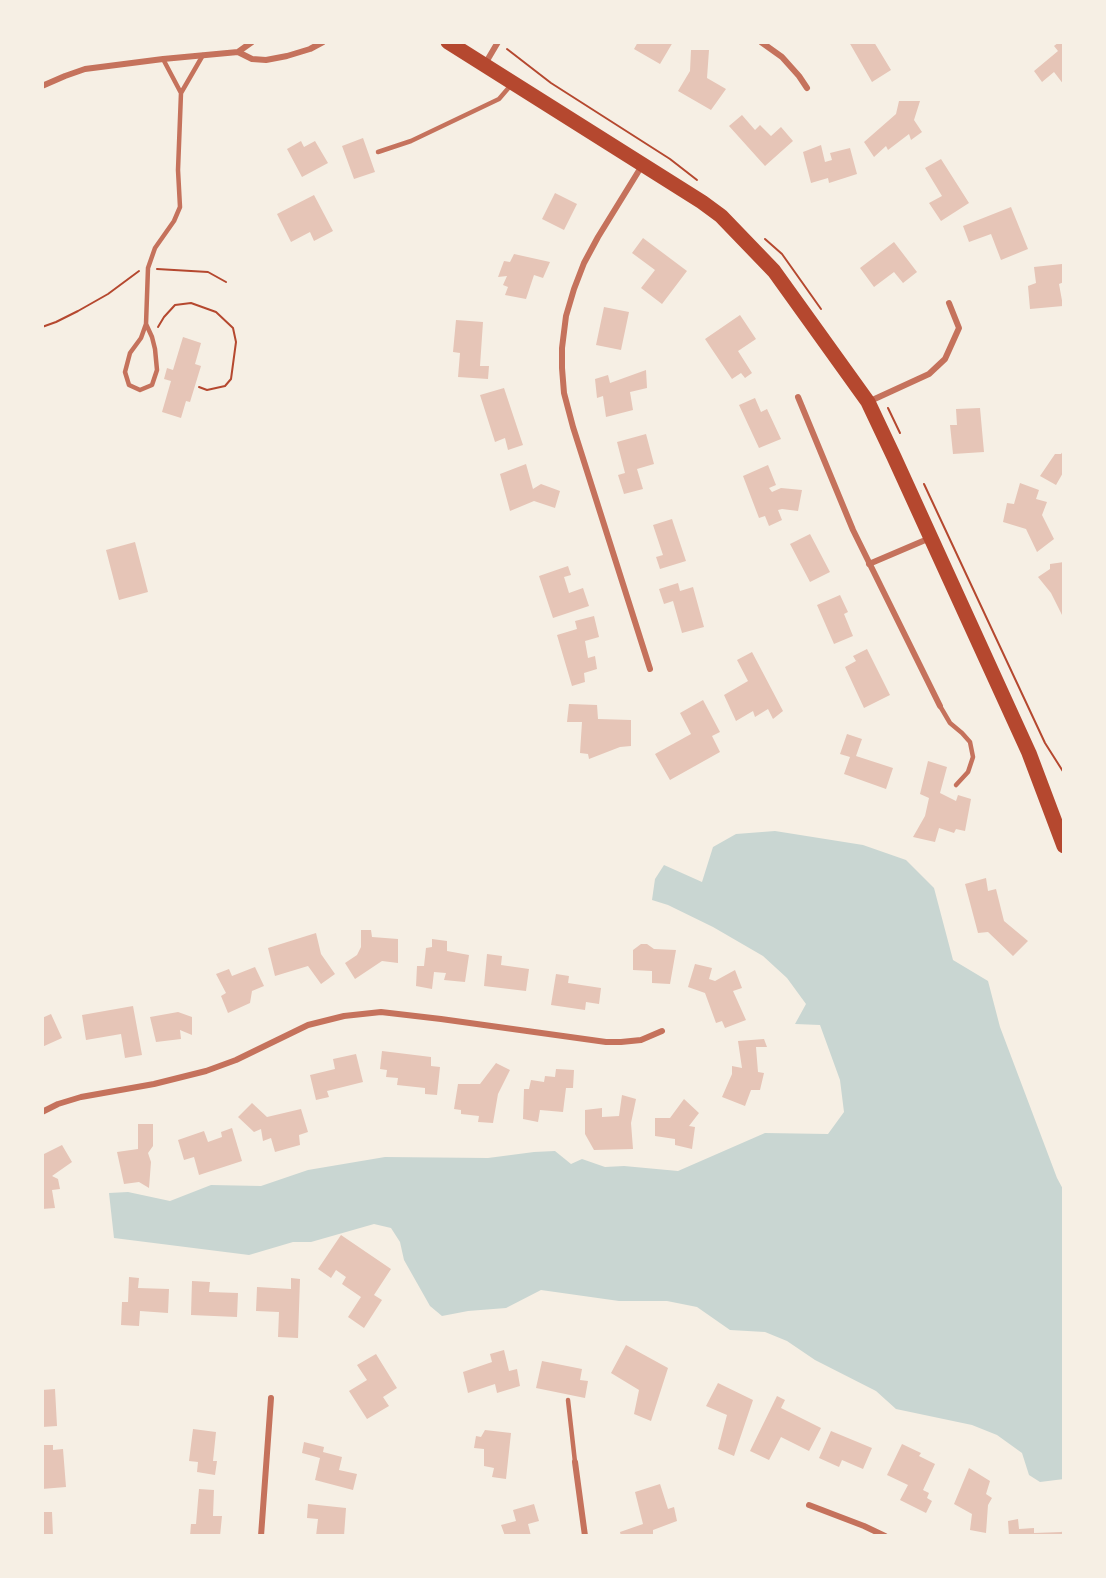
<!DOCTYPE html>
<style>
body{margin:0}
#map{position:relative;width:1106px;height:1578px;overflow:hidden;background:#f6efe4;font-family:"IBM Plex Sans",sans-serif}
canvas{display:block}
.frame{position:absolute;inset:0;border:44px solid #f6efe4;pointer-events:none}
</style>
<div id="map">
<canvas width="1106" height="1578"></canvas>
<div class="frame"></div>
</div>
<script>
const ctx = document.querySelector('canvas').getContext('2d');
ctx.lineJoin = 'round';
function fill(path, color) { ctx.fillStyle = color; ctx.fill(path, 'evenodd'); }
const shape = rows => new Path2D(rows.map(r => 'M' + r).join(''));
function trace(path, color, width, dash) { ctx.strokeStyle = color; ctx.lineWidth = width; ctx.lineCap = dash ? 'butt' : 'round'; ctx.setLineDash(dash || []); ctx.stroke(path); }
fill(shape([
 [775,831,863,845,906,860,934,888,953,960,988,981,1000,1027,1057,1178,1064,1191,1064,1479,1040,1482,1029,1475,1022,1453,997,1435,972,1425,896,1409,876,1391,815,1360,787,1341,765,1332,730,1330,697,1307,667,1301,619,1301,541,1290,506,1308,468,1311,442,1316,430,1306,404,1260,400,1242,391,1228,374,1224,311,1242,293,1242,249,1255,114,1238,109,1193,128,1192,170,1201,211,1185,261,1186,308,1170,385,1157,488,1158,534,1152,555,1151,571,1164,582,1159,605,1167,624,1166,678,1171,765,1133,828,1134,844,1112,840,1080,820,1025,795,1024,806,1004,787,978,763,956,713,927,668,905,652,900,655,879,664,865,702,882,713,847,736,834]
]), '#c9d6d2');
fill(shape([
 [638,42,673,42,660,64,634,49],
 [849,42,874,42,891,70,872,82],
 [1059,42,1064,42,1064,85,1054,72,1042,82,1034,71,1058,51,1054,46],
 [691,50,709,50,707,78,726,89,711,110,678,91,690,71],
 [899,101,920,101,914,120,922,132,911,140,909,134,888,150,886,146,874,157,864,142,896,114],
 [742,115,755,130,760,125,771,136,781,127,793,141,765,166,729,126],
 [363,138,375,172,354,179,342,146],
 [301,141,304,147,315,141,328,163,302,177,287,149],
 [821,145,825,162,832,160,830,153,850,148,857,174,829,183,828,178,811,183,803,152],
 [941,159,969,203,941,221,929,203,942,196,925,168],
 [555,193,577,204,564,230,542,219],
 [314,195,333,231,314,241,310,232,291,242,277,214],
 [1011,207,1028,249,1001,260,991,234,969,242,963,226],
 [643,238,687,271,662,304,641,288,655,270,632,253],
 [894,242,917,272,903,283,894,272,874,287,860,268],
 [514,254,550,262,543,278,534,275,526,299,505,295,508,287,503,285,507,276,498,277,504,261,510,262],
 [1062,264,1064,282,1059,284,1063,306,1030,309,1028,286,1036,283,1034,267],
 [604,307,629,312,621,350,596,345],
 [740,315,756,339,738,351,752,373,745,378,741,373,732,379,705,339],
 [456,320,483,322,480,366,489,366,488,379,458,377,460,353,453,352],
 [183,337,201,343,195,364,201,366,190,402,186,401,181,418,162,412,171,381,164,379,167,368,173,370],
 [646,370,647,388,630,392,633,410,606,417,603,396,597,398,595,379,608,375,610,383],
 [504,388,523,445,508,450,505,438,495,442,480,395],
 [755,398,761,412,767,409,781,439,759,448,739,405],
 [980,408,984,452,953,454,950,425,957,425,956,409],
 [646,434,654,464,637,469,643,489,624,494,618,475,625,473,617,442],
 [1064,450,1064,471,1056,485,1040,476,1055,454,1061,454],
 [526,464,533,489,541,484,560,491,555,508,534,501,510,511,500,474],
 [768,465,776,485,769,488,772,492,781,488,802,490,798,511,782,509,778,510,782,520,769,526,765,516,759,518,743,476],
 [1020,483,1039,490,1036,499,1047,502,1042,515,1054,539,1037,552,1026,529,1003,522,1007,503,1014,504],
 [672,519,686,561,660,569,656,557,663,555,653,525],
 [810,534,830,572,810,582,790,544],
 [135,542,148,592,119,600,106,550],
 [1064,562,1064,619,1051,593,1038,577,1050,569,1050,564],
 [568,566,571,575,564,577,569,593,583,588,589,606,553,618,539,576],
 [678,583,680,591,693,587,704,627,682,633,673,601,664,604,659,589],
 [840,595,848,612,844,614,853,636,834,644,817,605],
 [594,616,599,637,585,641,588,658,595,656,597,669,584,673,585,682,572,686,557,635,577,629,575,621],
 [867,649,890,695,864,708,845,667,856,661,853,656],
 [752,652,783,711,773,719,768,709,755,717,753,711,736,721,724,695,748,681,737,660],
 [703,700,720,732,712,736,720,752,670,780,655,754,691,734,680,713],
 [569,704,597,705,598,719,631,720,631,746,620,747,589,759,588,754,580,753,582,722,567,722],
 [847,734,862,739,856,756,893,768,886,789,844,774,850,757,840,754],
 [928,761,947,767,940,793,956,801,958,795,971,799,965,831,956,829,954,833,939,828,935,842,913,837,925,816,929,798,920,794],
 [986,878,988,891,996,889,1004,921,1028,941,1013,956,988,932,978,933,965,884],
 [361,930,371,930,372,937,398,939,398,963,382,961,355,979,345,963,357,955,361,947],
 [316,933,321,954,335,974,321,984,308,966,275,976,268,948],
 [432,939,447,941,447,951,469,955,465,982,444,980,446,973,434,972,432,989,416,986,417,966,424,966,426,948,432,947],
 [641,944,647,944,654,949,676,950,670,984,652,983,652,971,633,970,633,950],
 [487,954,502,956,501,965,529,969,526,991,484,986],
 [695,964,712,968,709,979,715,981,735,970,742,988,733,991,746,1020,725,1028,722,1021,716,1023,705,993,688,987],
 [255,967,264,986,252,991,250,1003,228,1013,221,996,226,993,216,974,229,969,232,976],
 [556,974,569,976,568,983,601,988,599,1004,586,1002,585,1010,551,1005],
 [133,1006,142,1055,125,1058,121,1034,86,1040,82,1015],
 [178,1012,192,1017,192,1035,180,1030,181,1039,156,1042,150,1017],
 [51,1014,62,1038,42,1047,42,1018],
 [764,1039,767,1047,756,1047,758,1072,764,1073,760,1090,751,1090,745,1106,722,1097,732,1074,732,1066,742,1068,738,1041],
 [382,1051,431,1057,431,1066,440,1067,437,1095,425,1094,425,1088,397,1085,398,1078,386,1077,387,1070,380,1069],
 [356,1054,363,1082,327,1091,329,1097,316,1100,310,1075,335,1069,333,1059],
 [496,1063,510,1070,498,1094,493,1123,478,1122,479,1116,461,1114,461,1110,454,1109,458,1084,480,1084],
 [556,1069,574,1070,573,1088,566,1088,563,1112,540,1110,538,1122,523,1119,524,1089,529,1089,531,1080,544,1082,545,1076,555,1077],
 [622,1095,636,1099,631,1123,633,1149,594,1150,585,1134,585,1110,602,1108,602,1117,619,1116],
 [684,1099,699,1113,689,1126,695,1127,692,1149,675,1145,675,1139,655,1136,655,1118,670,1118],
 [252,1103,267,1117,301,1109,308,1132,299,1135,300,1145,275,1152,271,1138,263,1141,261,1129,254,1132,238,1117],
 [138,1124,153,1124,153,1146,148,1153,151,1162,149,1188,139,1182,124,1184,117,1152,138,1149],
 [232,1128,242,1161,199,1175,194,1157,184,1160,178,1140,204,1131,208,1142,222,1137,221,1132],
 [62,1145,72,1162,52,1176,58,1179,60,1189,52,1190,55,1208,42,1209,42,1155],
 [341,1235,391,1269,374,1295,382,1300,364,1328,348,1317,361,1297,342,1284,346,1277,336,1270,331,1278,318,1269],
 [129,1277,139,1278,138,1288,169,1289,168,1313,140,1311,139,1326,121,1325,122,1302,128,1302],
 [291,1278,300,1279,298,1338,278,1337,279,1312,256,1311,257,1287,291,1289],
 [192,1281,210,1282,209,1292,238,1293,237,1317,191,1315],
 [626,1345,668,1368,651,1421,634,1414,639,1390,611,1373],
 [504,1350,509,1371,517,1369,520,1386,497,1393,495,1384,468,1393,463,1372,492,1362,490,1354],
 [376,1354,397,1388,383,1397,389,1406,367,1419,349,1391,367,1380,357,1365],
 [542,1361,582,1369,580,1380,588,1381,585,1398,536,1388],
 [718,1383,753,1400,734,1456,718,1449,727,1415,706,1406],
 [55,1389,57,1426,42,1427,42,1390],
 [777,1396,785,1400,781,1408,821,1428,809,1451,781,1437,769,1460,750,1451],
 [193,1429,216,1432,213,1461,217,1461,215,1475,197,1472,198,1462,189,1461],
 [485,1430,511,1433,506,1479,492,1477,494,1468,484,1466,484,1449,474,1448,476,1436,481,1437],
 [831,1431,872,1448,863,1469,842,1460,839,1467,819,1458],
 [304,1442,324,1447,323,1452,342,1457,339,1470,357,1474,353,1490,315,1480,320,1458,302,1453],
 [902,1444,921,1453,919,1456,935,1464,923,1490,929,1493,927,1498,932,1501,926,1513,900,1500,908,1485,887,1475],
 [42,1445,53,1445,53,1450,63,1449,66,1487,42,1489],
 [969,1468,990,1481,986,1494,992,1498,988,1505,986,1533,970,1530,972,1514,954,1504],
 [660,1484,668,1509,674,1507,677,1521,653,1530,653,1536,621,1536,620,1532,643,1524,635,1492],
 [199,1489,214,1490,213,1516,222,1516,220,1536,190,1536,191,1524,196,1524],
 [308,1504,346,1508,344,1536,316,1536,318,1519,307,1518],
 [534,1504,539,1521,528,1524,531,1536,505,1536,501,1525,516,1521,513,1510],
 [42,1512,52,1512,53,1536,42,1536],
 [1018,1519,1019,1529,1034,1528,1034,1533,1061,1532,1064,1531,1064,1536,1009,1536,1008,1521]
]), '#e6c5b7');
trace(shape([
 [507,49,551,83,670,159,697,180],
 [765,239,782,254,821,309],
 [157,269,208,272,226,282],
 [42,327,56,322,78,311,108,294,139,271],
 [158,327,164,317,175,305,191,303,216,312,233,328,236,342,231,379,225,386,207,390,199,387],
 [888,408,900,433],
 [924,484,1045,743,1064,773]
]), '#b5482f', 2);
trace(shape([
 [181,93,203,55],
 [378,152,411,141,499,99,511,85],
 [146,324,152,337,155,349,157,370,152,385,140,390,129,385,125,372,130,353,141,338,146,324,148,268,155,248,174,221,180,207,178,170,181,93,163,59],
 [940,706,950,723,962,733,970,742,973,757,968,772,956,785],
 [568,1400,575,1462]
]), '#c5725c', 4.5);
trace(shape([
 [761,42,782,57,799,76,807,88],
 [238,52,252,59,266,60,287,56,310,49,323,42],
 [485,64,498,42],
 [42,86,65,76,85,69,163,59,238,52,252,42],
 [643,164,598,237,584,263,574,289,566,316,562,348,562,368,564,393,573,427,650,669],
 [798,397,853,530,940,706],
 [868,402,929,374,945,359,959,328,949,303],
 [869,564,930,538],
 [42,1112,58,1104,81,1097,154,1084,206,1071,236,1060,308,1025,344,1016,381,1012,441,1019,606,1042,621,1042,641,1040,662,1031],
 [575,1462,585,1536],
 [809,1505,864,1526,885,1536],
 [261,1536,271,1398]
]), '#c5725c', 6);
trace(shape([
 [448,42,702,202,721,216,774,271,868,402,894,457,1029,753,1064,846]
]), '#b5482f', 15);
</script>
